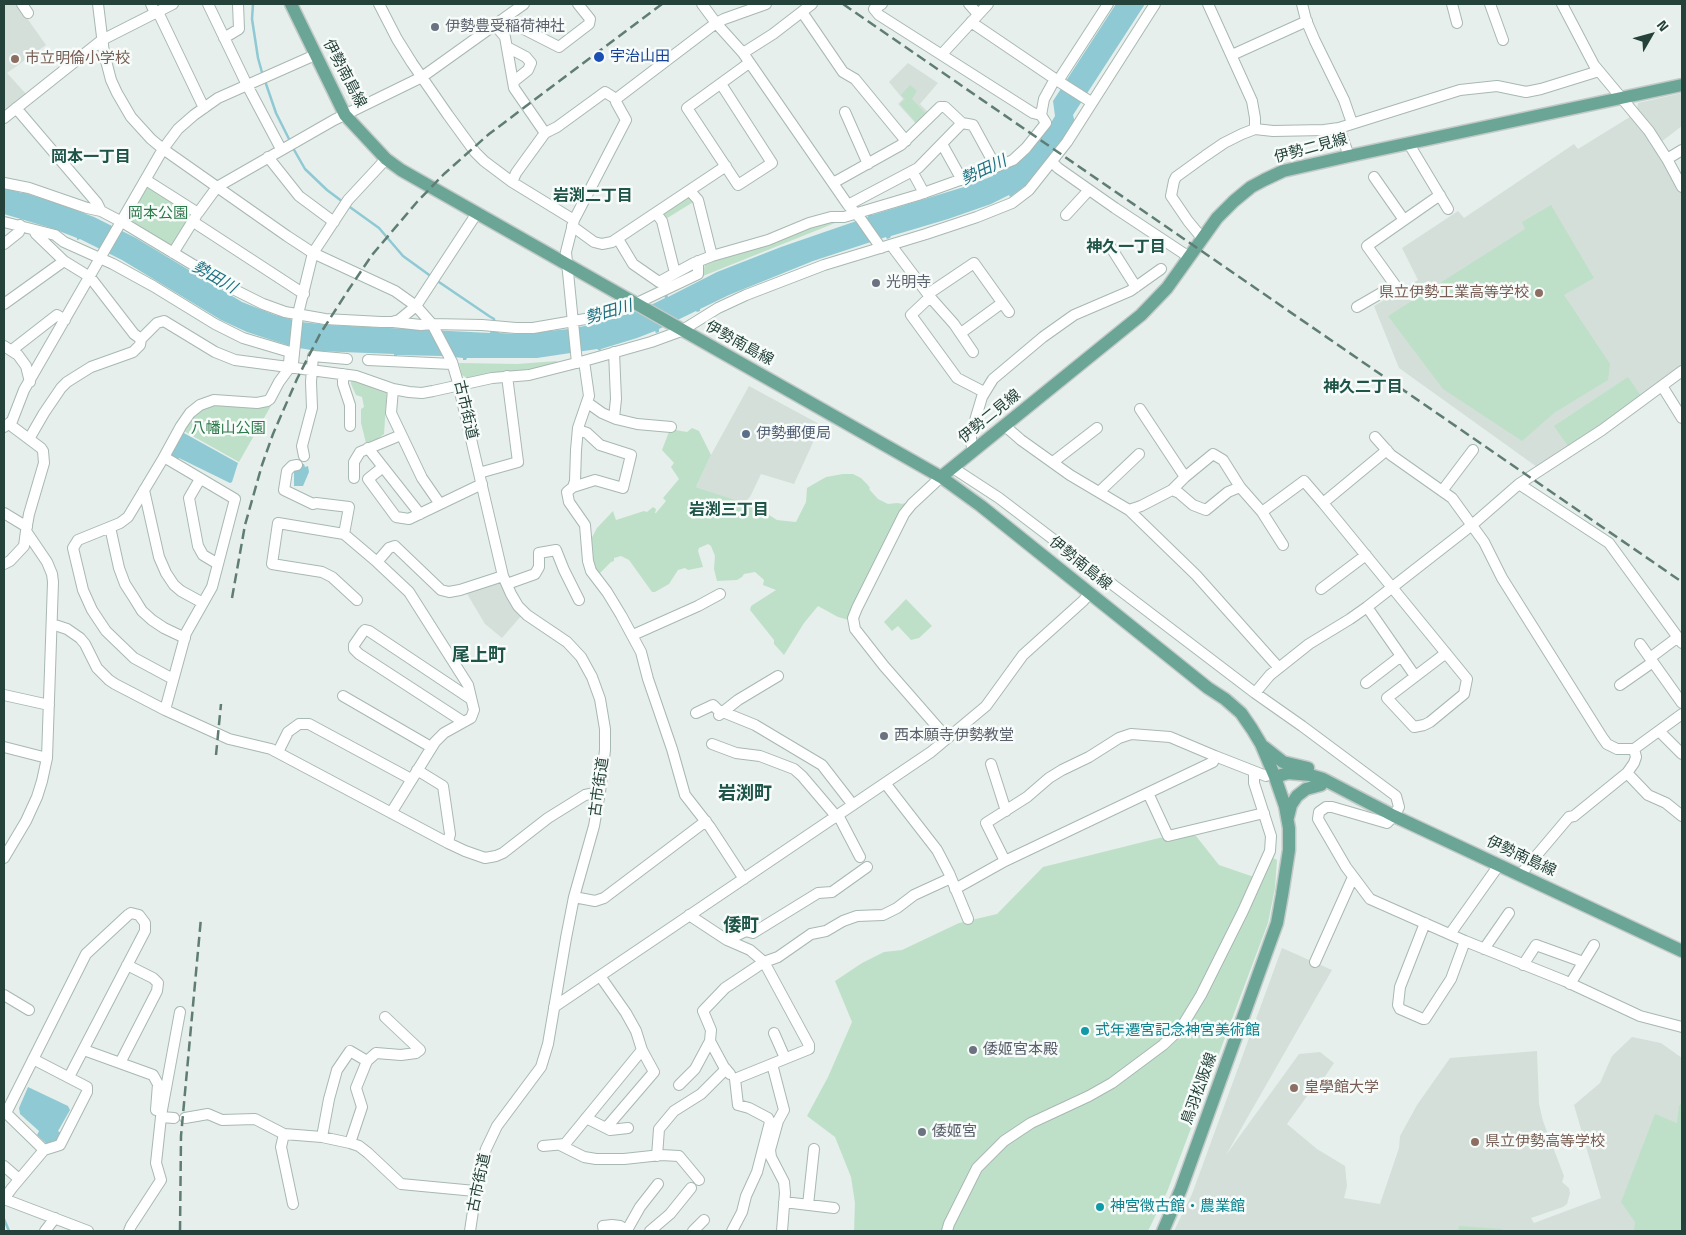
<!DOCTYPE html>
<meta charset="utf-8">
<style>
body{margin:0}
#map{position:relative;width:1686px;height:1235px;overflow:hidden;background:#e6efeb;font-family:"Titillium Web",sans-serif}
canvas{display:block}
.frame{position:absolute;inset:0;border:5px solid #24423a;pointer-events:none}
.north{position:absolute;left:1626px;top:10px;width:50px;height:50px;-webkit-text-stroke:4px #f7fbf9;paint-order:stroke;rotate:52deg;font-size:14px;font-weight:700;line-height:20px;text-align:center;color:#24423a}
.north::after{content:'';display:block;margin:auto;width:18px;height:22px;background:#24423a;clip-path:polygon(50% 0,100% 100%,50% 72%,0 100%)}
</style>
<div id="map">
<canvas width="1686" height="1235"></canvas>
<div class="frame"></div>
<div class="north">N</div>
</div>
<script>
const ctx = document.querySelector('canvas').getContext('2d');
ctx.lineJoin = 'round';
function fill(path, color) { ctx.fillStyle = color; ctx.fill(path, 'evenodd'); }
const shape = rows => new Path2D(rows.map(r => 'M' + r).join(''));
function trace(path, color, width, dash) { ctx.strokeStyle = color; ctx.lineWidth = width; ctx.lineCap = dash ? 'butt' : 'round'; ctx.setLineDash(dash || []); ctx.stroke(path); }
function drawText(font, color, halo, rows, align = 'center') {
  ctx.font = font + ' "Titillium Web","Noto Sans JP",sans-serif'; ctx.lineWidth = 5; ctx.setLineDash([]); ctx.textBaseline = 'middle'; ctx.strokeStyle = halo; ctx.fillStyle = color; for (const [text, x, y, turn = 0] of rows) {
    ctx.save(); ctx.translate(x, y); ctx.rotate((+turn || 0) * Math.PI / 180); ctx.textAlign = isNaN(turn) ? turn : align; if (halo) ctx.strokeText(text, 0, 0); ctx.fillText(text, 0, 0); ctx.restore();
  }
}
fill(shape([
 [4,4,17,4,46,45,7,73,27,95,4,113],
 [908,63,938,83,920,104,930,114,918,126,898,104,903,99,889,82],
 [1682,93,1682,126,1661,142,1637,110,1638,103],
 [1633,115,1650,136,1682,195,1682,366,1611,418,1537,467,1399,368,1374,306,1418,280,1402,248,1458,211,1464,218,1574,144,1578,149],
 [749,386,821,425,794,484,761,474,750,497,747,500,739,502,696,487,711,455],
 [497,581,501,584,514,609,521,616,502,638,485,624,466,592],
 [1282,948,1332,970,1226,1155,1299,1054,1320,1052,1334,1063,1324,1078,1310,1092,1287,1124,1317,1149,1345,1166,1347,1186,1344,1198,1380,1204,1399,1148,1400,1136,1417,1105,1450,1058,1537,1051,1539,1104,1543,1121,1564,1176,1562,1182,1569,1188,1570,1193,1567,1204,1563,1207,1531,1218,1534,1223,1601,1198,1574,1105,1600,1083,1612,1056,1632,1037,1661,1043,1682,1058,1682,1231,1174,1231,1192,1194]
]), '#d4dfda');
fill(shape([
 [910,85,917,91,912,99,927,115,918,125,900,104,905,99,901,95],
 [146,186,193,215,173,244,170,245,130,220,129,216],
 [691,195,695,201,664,220,661,214],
 [1551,205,1594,278,1564,295,1610,364,1608,380,1554,413,1522,441,1443,389,1388,316,1525,229,1522,222],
 [840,221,703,276,705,263,820,223],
 [557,361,556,363,532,370,511,371,467,378,462,375,459,363,517,364],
 [1628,377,1641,396,1568,446,1554,426],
 [351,378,387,389,384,434,379,438,378,442,367,447,361,423,361,409,364,407,362,397,356,395,351,384],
 [272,404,239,462,182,430,193,415,202,408,213,405],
 [692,428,699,431,711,455,696,487,756,507,777,520,796,522,806,502,807,488,826,477,843,474,853,474,861,478,867,484,870,488,869,489,878,499,888,504,897,503,903,504,904,503,908,505,849,620,838,617,818,606,804,623,784,655,774,644,774,640,750,610,751,606,776,590,763,585,764,580,755,572,744,574,742,577,737,580,717,581,714,569,715,556,711,546,708,544,699,548,698,551,703,567,688,570,685,568,678,570,669,584,655,592,652,592,629,560,621,556,614,558,614,561,611,562,598,575,594,569,590,541,597,528,613,511,616,520,644,511,647,512,653,507,656,509,655,513,656,513,666,501,663,498,679,479,671,467,674,463,662,450,670,429,687,432],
 [906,599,932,626,919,638,911,640,898,626,892,631,884,622],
 [1175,836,1196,836,1219,865,1257,878,1267,855,1277,860,1275,888,1268,923,1167,1192,1148,1231,854,1231,855,1203,851,1177,835,1137,807,1116,828,1077,852,1022,835,981,862,963,884,952,902,950,959,923,997,914,1043,867,1159,838],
 [1682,1102,1682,1231,1634,1231,1635,1222,1621,1202,1655,1114,1677,1123,1679,1106],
 [1459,1226,1502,1229,1502,1231,1458,1231]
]), '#bfe0c8');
fill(shape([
 [1116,4,1145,4,1073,115,1075,123,1042,170,1038,170,1025,186,1010,197,1009,195,991,204,948,219,891,236,890,238,887,239,886,237,813,261,729,295,700,309,700,311,697,312,696,311,659,329,659,332,656,333,655,331,637,338,601,349,600,351,597,349,537,358,467,358,466,360,463,360,463,358,443,356,397,355,397,357,394,357,394,354,317,351,293,347,247,332,221,320,122,260,80,239,77,240,77,238,54,229,4,214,4,188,22,193,25,192,25,193,59,204,94,217,136,238,242,302,275,315,301,322,329,325,490,333,491,330,498,330,499,333,518,334,569,329,595,324,631,313,655,303,665,298,664,295,667,294,668,297,717,272,781,247,868,217,868,214,870,213,872,215,964,187,993,176,993,173,1015,164,1030,152,1049,126,1055,116,1053,101],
 [182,432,238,463,232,482,230,483,179,458,177,461,172,458,171,452],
 [300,464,304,464,305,467,308,466,309,472,303,486,294,486,294,470],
 [28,1087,68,1106,70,1110,58,1131,61,1133,59,1141,49,1146,37,1135,39,1131,20,1114,19,1108]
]), '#8ec9d4');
trace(shape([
 [253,4,252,19,258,58,263,76],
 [265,81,276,113,291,143],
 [293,148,305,169,327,190,343,202],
 [347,205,379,228,403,256,432,277],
 [436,280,489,316,494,319,494,324],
 [4,1219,9,1231]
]), '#8ec9d4', 2.5);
const minor = shape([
 [22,4,28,13],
 [98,4,104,53,111,80,117,93,131,117,151,139,163,149,287,236,313,253,395,291,416,306,432,324,452,362,457,379,503,576,511,594,518,606,527,615,567,642,581,657,592,677,600,699,605,729,605,750,600,792,594,826,574,897,566,938,548,1044,541,1067,497,1126,486,1149,479,1171,470,1231],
 [151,4,155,13],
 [208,4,247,85,281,149],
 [379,4,397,39,412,63,448,115,475,152,484,161,512,182,574,220],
 [702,4,716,23,743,53,848,205,860,218,881,248],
 [882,4,874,9,879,15,1033,113,1041,115,1044,99,1055,79],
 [969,4,978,14],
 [1208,4,1252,101,1255,118,1255,129],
 [1302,4,1306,20,1315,41,1344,100,1352,123],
 [1452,4,1457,23],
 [1490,4,1503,40],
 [1562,4,1594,65,1649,131,1667,159,1682,187],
 [158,12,204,108],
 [802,12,843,72,855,79,906,141],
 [504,19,559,47,589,24,590,19,578,4],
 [971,22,1058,81,1108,4],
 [495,25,505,37,514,88,545,133,516,173,512,182],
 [224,38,239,29,238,4],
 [507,47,526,57,531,63,528,70,513,82],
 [743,53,773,34,812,4],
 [942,54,988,4],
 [1232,55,1307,21],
 [1058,81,1091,102],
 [721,84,772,163,738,185,687,108,749,63],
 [16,108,97,203,101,211,122,222,235,290,263,304,285,312,325,319,381,322,392,322,399,320,416,306,477,213],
 [845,112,868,164],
 [4,118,102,40,173,4],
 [1339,128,1349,156],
 [545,133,557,127,605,92,616,99],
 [942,144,962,180],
 [1409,144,1448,209],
 [268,157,299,196,334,222],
 [1667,159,1682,150],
 [1052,162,1058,168,1115,208,1189,257],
 [912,171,924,193],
 [1374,177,1404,220],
 [146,180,198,213,217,187,334,120,422,77,524,4],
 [4,183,29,188,87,208,101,211],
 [833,183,901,145,940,107,945,107,962,123],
 [690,191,698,200,712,256],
 [848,205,918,168,962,123,973,125,996,167],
 [656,213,662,221,675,273],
 [1066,215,1089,190],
 [192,221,304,294],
 [4,222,55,235,64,242,113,264,153,286,215,324,243,338,290,352,289,363],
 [572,226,594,242,602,244,612,242,726,166],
 [34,230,36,234,64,261,90,277,134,334,141,339,157,323,164,321,215,352,235,360,356,376,393,389,409,392,422,393,433,391,492,378,529,375,584,361,651,342,681,331,718,308,746,295,824,265,926,234,977,217,1012,203,1029,190,1067,142,1155,4],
 [1202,238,1188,221,1171,196,1174,181,1176,177,1205,156,1224,143,1242,134,1255,129,1273,131,1324,130,1339,128,1460,90,1497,86,1526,92,1541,89,1599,71],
 [618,239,633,264,659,282,694,263,712,256,768,240,809,223,831,217,844,217,918,195,996,167,1013,160,1026,148,1046,123,1041,115],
 [4,244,19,232,20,225],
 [891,245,930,297,911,315,957,378,984,392],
 [1110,246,1136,287],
 [173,253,196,216],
 [928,294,974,263,1009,312],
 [930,297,954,324,973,352],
 [4,304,64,261],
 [1357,307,1395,285,1367,246,1440,195],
 [393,322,421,325,432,324,482,325,516,328,533,328,591,318,635,304,698,274,698,261],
 [961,333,1002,303],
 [4,346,18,355,26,366,30,382],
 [12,350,57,315,65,320],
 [614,352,616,399,614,418],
 [368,360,452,364],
 [584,361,589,396,578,428,576,450,575,481,573,487,567,492,569,502,585,525,588,561,591,571,607,592,621,615,641,652,648,679,672,749,685,795,710,827,744,879],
 [577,363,566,252,574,220,626,120,616,102,616,99,716,23,724,19,766,4],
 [343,374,343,384,350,405,350,426],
 [1662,386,1682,418],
 [393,389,391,413,422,478,440,504],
 [588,403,602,413,616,419,637,424,671,427],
 [1140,409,1185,477,1172,490],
 [1005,426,1021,440,1070,475,1129,510,1196,575,1279,668],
 [4,427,12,421,24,390,163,149,178,129,194,115,218,98,315,55],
 [1375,437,1391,455,1452,498,1484,542,1502,578,1602,737,1607,744,1617,749,1634,749],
 [29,439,44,413,61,388,67,382,91,367,133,352,140,345,141,339],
 [368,448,420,514],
 [973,450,971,443,971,434,982,397,993,379,1043,337,1074,315,1130,291,1161,269],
 [304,456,302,446,312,408,311,382,313,356,347,359],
 [164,457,181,426,190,413,200,405,214,400,257,403,267,401,270,399,279,382,293,363,298,314,313,253,348,200,386,159],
 [1053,462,1097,428],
 [297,465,292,466,287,471,284,490,313,504,316,503,349,507,344,534],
 [383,467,368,479,396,517,409,519,482,484],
 [953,468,999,498,1255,693,1302,726,1396,796,1399,807,1394,816,1387,823,1332,807,1326,807,1319,812,1318,819,1346,867,1370,899,1465,941,1565,981,1640,1016,1682,1027],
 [479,473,518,462,507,376],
 [941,477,912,504,904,514,857,608,853,618,855,629,884,666,947,738],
 [1185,477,1213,454,1223,460,1240,487],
 [354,478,354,462,360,452,401,435],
 [200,479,189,498,198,546,203,555,218,564],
 [1519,484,1609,543,1682,643],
 [573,487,595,480,623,488,631,455,600,445,587,433,578,430],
 [144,490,159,557,166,573,174,585,181,591,203,603],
 [1442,491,1473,450],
 [1099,492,1139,454],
 [1323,503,1387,450],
 [1129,510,1141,506,1172,490,1179,493,1193,505,1206,510,1228,492,1240,487,1262,512,1304,481,1323,503,1467,679,1464,694,1430,722,1424,725,1414,727,1387,698,1446,653],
 [1262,512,1283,545],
 [4,513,27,527],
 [110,527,119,568,125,584,134,598,142,611,152,620,164,628,185,638],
 [377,562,389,548,395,546,441,590,449,592,460,590,503,576],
 [4,564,10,561,24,546,26,531],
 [507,584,535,574,539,567,539,553,556,550,564,570,579,600],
 [1321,589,1366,555],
 [357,600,332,577,322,572,272,564,278,523,344,534,377,562,409,592,468,685,474,710,471,718,444,733,435,742,391,813],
 [1367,607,1415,676],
 [52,624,67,629,80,638,85,644,97,668,109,680,115,684,165,710,229,739,271,749,448,843,465,851,485,858,496,856,503,853,548,818,585,795,600,792],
 [633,635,698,606,720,594],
 [1640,644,1682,703],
 [1650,658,1678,637],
 [1366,683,1401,656],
 [1620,685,1653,662],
 [1255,693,1270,675,1309,644,1350,619,1367,607,1472,525,1519,484,1602,430,1682,371],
 [4,695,49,705],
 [343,696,431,747],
 [165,710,186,633,212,587,235,499,164,457,128,517,120,523,78,540,73,548,83,590,92,610,106,631,134,658,173,679],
 [723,712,755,725,822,765,853,805],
 [696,713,713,705,721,713],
 [719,715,738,700,778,676],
 [462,721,359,654,354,649,354,645,363,632,365,630,369,631,471,699],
 [1659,731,1682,754],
 [712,744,736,753,760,756,794,769,802,776,836,816],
 [4,747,47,758],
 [278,752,288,732,299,724,309,724,411,779],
 [991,764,1006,811],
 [417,770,443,786,450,834,448,843],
 [1627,773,1648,795,1666,803,1682,816],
 [885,783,937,850,949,873,968,919],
 [1148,793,1168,836,1264,813],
 [838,815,860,857],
 [4,858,26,821,37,797,42,781,47,758,53,582,52,574,47,562,26,531,29,514,44,463,43,451,41,448,9,424],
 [1005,861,986,823,1027,797,1049,778,1062,770,1089,757,1119,738,1131,734,1170,737,1215,756],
 [1520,875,1569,817,1574,816,1627,773,1634,763,1636,757,1634,749,1682,714],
 [955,889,1005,861,1213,762,1215,756,1266,776],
 [574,897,595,901,604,898,706,821],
 [689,915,727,940,750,950,764,962,809,1045,809,1049,772,1064,784,1110,778,1121,770,1150,771,1157,784,1182,785,1193,782,1231],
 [1425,923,1400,987,1398,1005,1400,1009,1423,1019,1425,1019,1451,979,1465,941],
 [1450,934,1499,865],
 [727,940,746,931,753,933,818,893,832,892,867,867],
 [1484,949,1509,913],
 [1315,962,1353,877],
 [1523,965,1536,945,1583,962],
 [1570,984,1594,945],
 [4,995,29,1010],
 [554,1007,931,752,986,706,1023,655,1083,601,1090,593],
 [774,1033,785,1058],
 [710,1041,724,1067,730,1074],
 [84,1050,153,1075,158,1084,156,1110,162,1110,161,1117],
 [120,1063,157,991,158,983,153,978,127,965],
 [679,1085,695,1069,710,1041,711,1030,703,1011,725,988,764,962,778,957,811,934,826,931,843,921,857,916,883,915,897,908,914,895,951,878],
 [162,1110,180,1012],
 [185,1118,208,1114,222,1120,255,1119,284,1134,322,1137,350,1143,359,1146,368,1153,401,1184,475,1191],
 [586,1118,610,1130,628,1128],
 [606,1128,654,1072,642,1050],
 [284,1134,281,1147,293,1204],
 [322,1137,329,1099,337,1070,350,1051,367,1061,376,1053,401,1055,416,1053,420,1050,385,1017],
 [350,1143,362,1107,356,1088,367,1061],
 [560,1145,584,1157,596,1159,624,1159,661,1155,679,1156,699,1180],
 [543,1146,565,1144,642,1050,636,1031,626,1013,600,976],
 [44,1150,6,1113,86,954,128,915,131,913,139,915,145,923,145,931,69,1077],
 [657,1156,659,1129,674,1111,701,1094,726,1069],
 [4,1166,19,1179],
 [4,1199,12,1188,44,1150,60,1145,87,1092,87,1087,33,1059],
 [4,1199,88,1231],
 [784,1202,834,1208],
 [808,1205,814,1149],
 [627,1230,640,1207,658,1184],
 [45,1231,55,1218],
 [129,1231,131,1226,161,1180,156,1163,161,1117,174,1118],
 [604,1231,603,1226,612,1225,620,1226,628,1231],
 [650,1231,670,1214,691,1188],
 [693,1231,704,1220],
 [732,1231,742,1212,746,1196,757,1172,770,1122,768,1118,749,1108,738,1105,735,1079,772,1064],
 [947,1231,949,1224,977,1168,1004,1141,1031,1123,1089,1096,1112,1083,1163,1045,1181,1028,1201,995,1243,911,1270,851,1271,836,1254,783,1254,772]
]);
const major = shape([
 [291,4,345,115,386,159,401,170,941,477,981,506,1208,688,1225,699,1241,713,1252,729,1261,744,1275,777,1285,806,1289,828,1289,850,1282,895,1277,923,1181,1189,1163,1231],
 [941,477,1141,315,1167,288,1217,218,1234,201,1251,187,1264,180,1283,171,1349,156,1682,85],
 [1264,747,1283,762,1308,768],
 [1275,777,1288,773,1310,775,1323,779,1394,816,1682,951],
 [1288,817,1291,805,1297,796,1306,789,1321,785]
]);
trace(minor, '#a8b8b2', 12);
trace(major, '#c2cac8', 15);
trace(minor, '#fff', 10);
trace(major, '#6aa596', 12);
trace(shape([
 [843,4,1682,582],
 [232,598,245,525,262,465,273,434,297,379,320,334,349,289,372,255,417,202,444,174,489,134,662,4],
 [216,755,221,704],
 [180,1231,181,1136,201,918]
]), '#5f7d75', 2.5, [10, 5]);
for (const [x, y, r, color] of [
 [435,27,5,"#6b7280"],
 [599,57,6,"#1a4fb4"],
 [15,59,5,"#8d6e63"],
 [876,283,5,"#6b7280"],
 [1539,293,5,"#8d6e63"],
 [746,434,5,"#5c6f8a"],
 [884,736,5,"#6b7280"],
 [1085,1031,5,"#0f9aa8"],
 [973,1050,5,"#6b7280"],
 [1294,1088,5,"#8d6e63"],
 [922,1132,5,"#6b7280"],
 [1475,1142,5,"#8d6e63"],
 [1100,1207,5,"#0f9aa8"]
]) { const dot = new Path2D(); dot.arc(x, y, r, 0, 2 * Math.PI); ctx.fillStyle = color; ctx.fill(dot); trace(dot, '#f7fbf9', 2); }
drawText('15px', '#5b616d', '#f7fbf9', [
 ["伊勢豊受稲荷神社",445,27],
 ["光明寺",886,283],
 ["西本願寺伊勢教堂",894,736],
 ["倭姬宮本殿",983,1050],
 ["倭姬宮",932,1132]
], 'left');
drawText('15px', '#164399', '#f7fbf9', [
 ["宇治山田",610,57]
], 'left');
drawText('15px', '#785e54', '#f7fbf9', [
 ["市立明倫小学校",25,59],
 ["県立伊勢工業高等学校",1529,293,"right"],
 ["皇學館大学",1304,1088],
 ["県立伊勢高等学校",1485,1142]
], 'left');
drawText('15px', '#24423a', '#f7fbf9', [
 ["伊勢南島線",344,74,62],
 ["伊勢二見線",1311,149,-15],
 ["伊勢南島線",739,344,29],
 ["古市街道",465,410,77],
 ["伊勢二見線",990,417,-39],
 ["伊勢南島線",1080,564,39],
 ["古市街道",600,787,-82],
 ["伊勢南島線",1521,857,25],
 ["鳥羽松阪線",1200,1089,-70],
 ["古市街道",480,1183,-78]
]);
drawText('15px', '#2d7a4b', '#f7fbf9', [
 ["岡本公園",158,214],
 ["八幡山公園",228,429]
]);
drawText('15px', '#4e5e75', '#f7fbf9', [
 ["伊勢郵便局",756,434]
], 'left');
drawText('15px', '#0d838f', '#f7fbf9', [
 ["式年遷宮記念神宮美術館",1095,1031],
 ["神宮徴古館・農業館",1110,1207]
], 'left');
drawText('bold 16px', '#1f5548', '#f7fbf9', [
 ["岡本一丁目",91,158],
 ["岩渕二丁目",593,197],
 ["神久一丁目",1126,248],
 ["神久二丁目",1363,388],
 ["岩渕三丁目",729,511]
]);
drawText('italic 16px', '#1c6f80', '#f7fbf9', [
 ["勢田川",984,171,-25],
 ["勢田川",214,278,30],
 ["勢田川",609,313,-16]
]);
drawText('bold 18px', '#1f5548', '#f7fbf9', [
 ["尾上町",479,657],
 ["岩渕町",745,795],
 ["倭町",741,927]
]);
</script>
